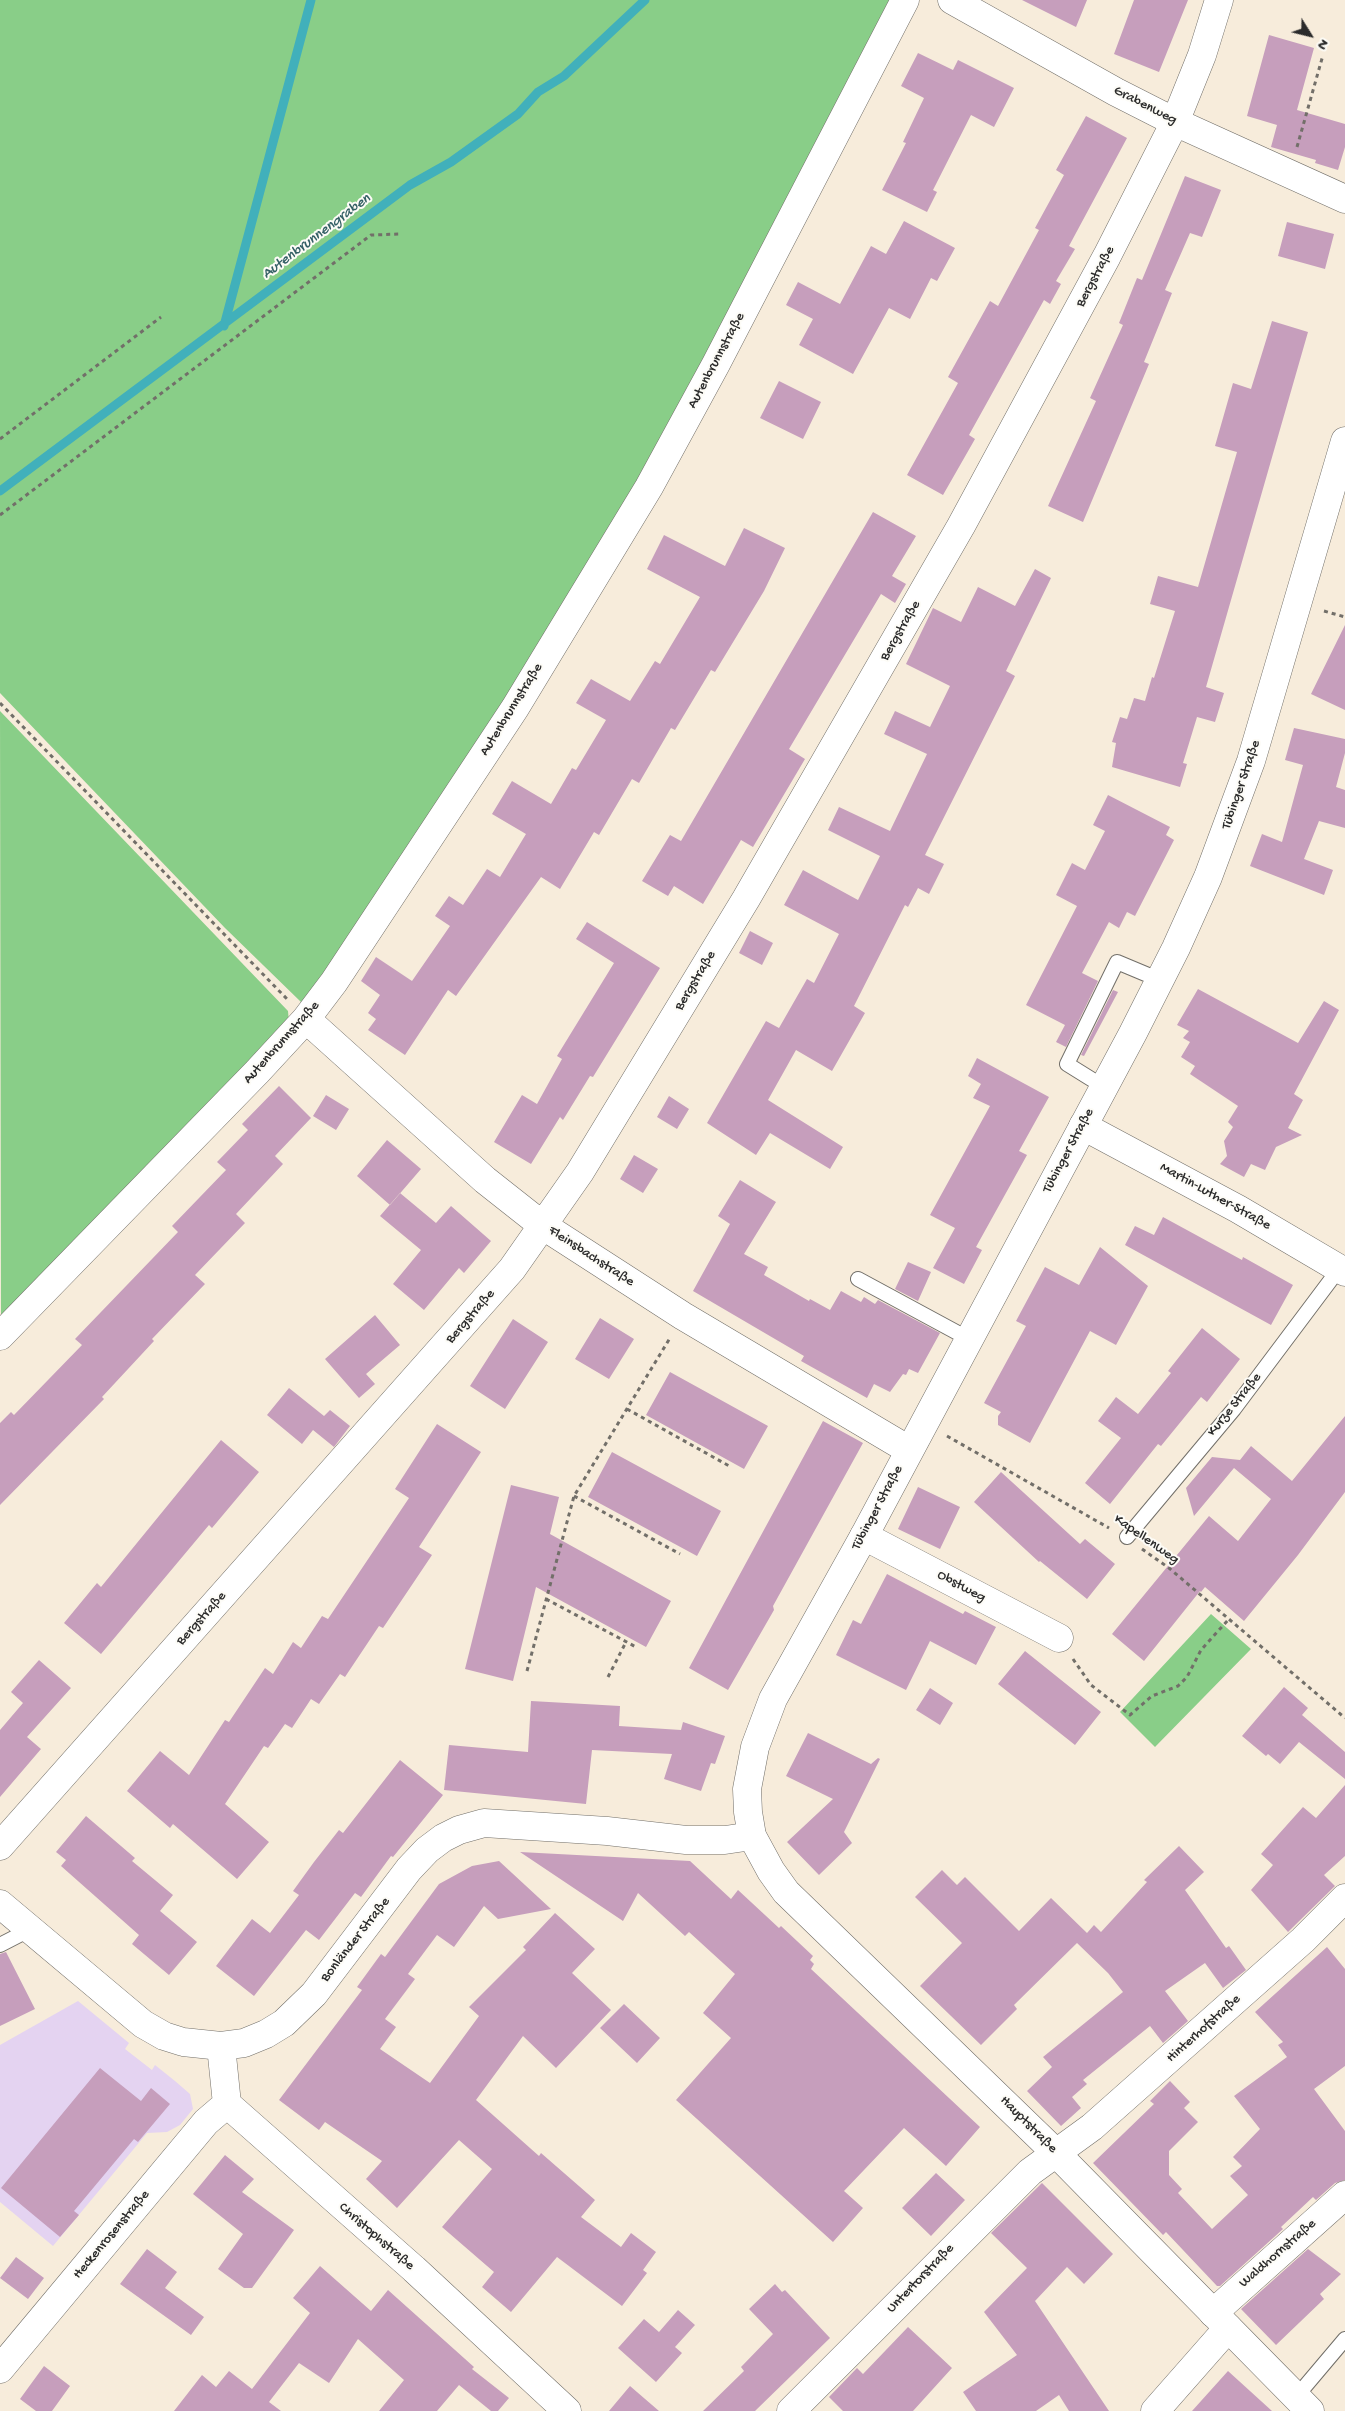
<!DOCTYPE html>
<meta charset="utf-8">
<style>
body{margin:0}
#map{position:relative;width:1345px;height:2411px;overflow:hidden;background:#f7ecdb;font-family:"Gochi Hand",sans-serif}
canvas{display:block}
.north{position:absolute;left:1285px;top:10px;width:50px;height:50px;-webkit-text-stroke:4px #fdfcf7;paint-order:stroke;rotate:126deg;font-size:14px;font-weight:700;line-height:20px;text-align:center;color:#2b2b2b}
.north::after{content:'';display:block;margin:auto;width:18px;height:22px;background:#2b2b2b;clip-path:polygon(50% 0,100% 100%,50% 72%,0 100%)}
</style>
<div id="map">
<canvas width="1345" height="2411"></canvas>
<div class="north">N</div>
</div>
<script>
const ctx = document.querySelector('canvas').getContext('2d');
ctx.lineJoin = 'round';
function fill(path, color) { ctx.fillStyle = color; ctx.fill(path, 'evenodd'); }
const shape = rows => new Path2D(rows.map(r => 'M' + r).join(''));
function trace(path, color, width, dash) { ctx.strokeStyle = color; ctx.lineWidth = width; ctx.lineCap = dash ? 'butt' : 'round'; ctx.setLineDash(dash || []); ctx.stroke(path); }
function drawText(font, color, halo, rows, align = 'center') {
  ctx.font = font + ' "Gochi Hand",sans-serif'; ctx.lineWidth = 4; ctx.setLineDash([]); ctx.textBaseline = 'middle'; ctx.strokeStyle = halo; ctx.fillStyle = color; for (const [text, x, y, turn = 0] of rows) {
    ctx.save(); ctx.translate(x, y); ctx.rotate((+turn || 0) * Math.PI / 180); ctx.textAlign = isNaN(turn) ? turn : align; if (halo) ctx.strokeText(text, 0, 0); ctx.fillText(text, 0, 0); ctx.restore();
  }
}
fill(shape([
 [78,2001,129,2043,125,2049,152,2070,155,2065,175,2081,190,2094,193,2109,180,2125,167,2132,147,2133,53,2246,0,2202,0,2045]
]), '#e4d3f1');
fill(shape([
 [0,0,892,0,713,350,616,522,435,814,312,994,301,1002,225,928,0,693],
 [0,711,288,1011,289,1023,1,1317],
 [1211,1614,1251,1649,1155,1747,1120,1712]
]), '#89ce88');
trace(shape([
 [224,326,311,0],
 [0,491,410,185,451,162,518,114,538,92,564,76,645,0]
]), '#41b0bb', 9);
fill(shape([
 [1022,0,1087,0,1076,27],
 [1134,0,1188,0,1159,72,1114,54],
 [1269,35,1314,48,1297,110,1345,124,1345,147,1338,170,1315,163,1316,160,1271,147,1277,125,1247,116],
 [918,53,953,70,958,60,1014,88,994,127,971,115,933,190,937,192,927,212,882,190,906,143,903,142,924,98,901,86],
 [1086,116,1127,138,1069,246,1075,249,1056,281,1061,284,1050,304,1044,300,969,435,975,439,943,495,907,475,958,383,948,377,990,301,998,306,1039,230,1035,228,1064,175,1056,170],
 [1185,176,1221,190,1202,237,1190,233,1165,290,1172,293,1144,362,1149,364,1083,522,1048,506,1096,401,1090,398,1123,325,1119,323,1137,278,1142,280],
 [904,221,955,248,937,281,931,278,910,319,889,308,853,374,799,345,813,319,786,305,798,282,840,304,871,246,886,254],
 [1287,222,1334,234,1325,269,1278,256],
 [1272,321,1308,332,1206,687,1224,693,1215,722,1197,717,1183,763,1187,764,1180,787,1112,767,1116,743,1112,742,1120,717,1127,719,1134,698,1145,701,1152,677,1154,678,1175,611,1150,604,1158,576,1198,587,1237,452,1215,446,1233,383,1251,389],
 [779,381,821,402,803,439,760,418],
 [873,512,916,536,892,576,906,584,895,603,881,594,789,749,805,759,753,847,741,840,703,904,674,886,668,896,642,881,670,835,681,841],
 [744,528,785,548,764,591,715,672,711,670,675,730,671,728,639,783,632,779,599,835,594,832,560,889,541,877,456,996,448,990,405,1055,368,1030,376,1019,368,1013,380,995,361,981,376,957,412,981,450,926,435,916,449,896,463,905,487,869,500,877,526,834,492,814,512,781,551,804,572,768,576,770,606,720,576,703,591,679,630,701,655,661,660,664,700,597,647,569,664,535,725,566],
 [1035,569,1051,578,1006,671,1015,676,925,855,944,864,929,894,918,888,908,907,905,905,854,1006,865,1013,832,1071,796,1050,768,1100,843,1147,830,1169,770,1133,756,1155,707,1123,766,1021,779,1028,807,979,814,983,839,934,784,905,803,870,858,900,880,856,828,830,839,807,890,831,927,754,884,734,895,711,930,727,950,686,906,664,933,608,961,622,978,587,1015,606],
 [1345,625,1345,710,1311,694],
 [1294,728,1345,739,1345,753,1336,787,1345,790,1345,828,1319,821,1304,859,1333,870,1324,895,1250,866,1262,834,1282,842,1303,765,1285,760],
 [1108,795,1170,827,1166,835,1174,840,1135,916,1127,912,1119,928,1109,922,1082,973,1098,981,1066,1047,1056,1042,1065,1025,1026,1005,1077,906,1056,895,1072,863,1085,870,1105,831,1093,825],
 [587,922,660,968,593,1077,590,1076,563,1120,560,1117,531,1164,494,1142,522,1095,537,1104,562,1059,557,1056,614,963,576,939],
 [750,931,773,943,762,965,739,953],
 [1198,989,1298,1043,1324,1001,1339,1010,1294,1094,1303,1100,1288,1128,1302,1135,1276,1147,1265,1170,1251,1164,1244,1177,1220,1164,1227,1156,1224,1141,1233,1127,1228,1122,1238,1106,1190,1074,1195,1066,1181,1057,1190,1042,1183,1038,1189,1031,1177,1025],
 [1113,990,1118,992,1084,1056,1081,1055],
 [977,1058,1049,1097,1019,1151,1027,1155,976,1247,982,1250,964,1284,933,1268,955,1228,930,1215,990,1106,973,1098,981,1084,968,1076],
 [279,1086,311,1118,275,1156,283,1164,236,1214,245,1223,195,1275,205,1284,152,1339,154,1341,102,1397,104,1399,0,1505,0,1423,11,1412,14,1415,82,1345,75,1339,178,1232,172,1226,226,1170,217,1162,248,1130,242,1124],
 [326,1095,349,1109,336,1130,313,1116],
 [669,1096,689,1109,677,1129,657,1117],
 [387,1140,421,1169,390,1205,357,1176],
 [634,1155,658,1169,643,1193,620,1179],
 [740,1180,776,1202,744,1254,768,1267,764,1275,809,1301,810,1299,830,1310,841,1291,861,1302,864,1297,875,1304,878,1300,940,1333,918,1373,909,1369,906,1375,903,1374,890,1392,874,1384,867,1398,801,1361,804,1356,693,1291,730,1224,718,1216],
 [400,1193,436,1223,451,1206,491,1241,464,1273,459,1268,424,1310,393,1284,421,1250,380,1216],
 [1163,1217,1242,1260,1243,1257,1293,1285,1271,1325,1125,1245,1135,1226,1154,1235],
 [1100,1247,1148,1286,1116,1345,1090,1331,1030,1443,998,1425,998,1416,1001,1412,984,1403,1026,1326,1016,1321,1045,1267,1079,1285],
 [908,1262,931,1272,918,1301,895,1289],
 [375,1315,400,1345,366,1374,375,1384,359,1398,325,1359],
 [600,1318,634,1339,609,1379,575,1359],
 [513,1319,548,1342,505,1409,470,1386],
 [1202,1328,1240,1359,1207,1402,1201,1397,1161,1446,1158,1444,1110,1504,1085,1483,1121,1438,1098,1421,1116,1397,1138,1414,1171,1373,1168,1371],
 [670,1372,768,1426,744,1469,646,1415],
 [289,1388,324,1416,330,1410,350,1426,334,1447,313,1430,302,1444,267,1415],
 [1345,1416,1345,1492,1298,1555,1244,1621,1205,1587,1201,1592,1200,1591,1144,1661,1112,1634,1209,1516,1238,1541,1271,1499,1234,1468,1194,1516,1186,1488,1212,1457,1240,1460,1251,1446,1292,1481],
 [823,1421,863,1443,773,1606,774,1610,728,1690,689,1668],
 [437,1424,481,1452,419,1547,432,1555,383,1628,379,1626,345,1677,340,1674,319,1704,311,1699,292,1728,285,1724,268,1748,264,1746,225,1804,269,1842,237,1879,173,1824,170,1828,127,1791,160,1751,189,1775,225,1720,229,1722,265,1668,273,1674,293,1642,301,1648,322,1616,328,1619,409,1498,395,1489],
 [221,1440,259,1472,212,1528,209,1525,101,1654,64,1623,97,1583,101,1587],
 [612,1452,721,1511,697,1556,588,1497],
 [1001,1472,1080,1544,1085,1539,1115,1564,1087,1599,1040,1561,1039,1562,974,1502],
 [511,1485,559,1497,550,1534,671,1601,646,1647,536,1587,513,1681,465,1669],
 [918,1487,960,1507,940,1549,898,1529],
 [887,1574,963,1614,965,1611,996,1627,976,1665,930,1641,906,1690,836,1655,853,1620,861,1624],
 [1025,1651,1101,1712,1075,1745,998,1684],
 [39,1660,71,1688,27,1737,41,1749,0,1797,0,1730,23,1703,11,1692],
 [1284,1687,1308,1708,1302,1715,1345,1752,1345,1779,1299,1742,1280,1764,1268,1754,1266,1756,1242,1736],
 [930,1688,953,1703,940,1725,916,1710],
 [531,1701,620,1706,619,1726,681,1730,683,1722,725,1736,715,1764,711,1763,701,1791,664,1779,672,1754,592,1750,586,1804,444,1790,449,1745,528,1752],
 [808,1733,871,1764,878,1758,880,1759,844,1832,852,1843,819,1875,787,1842,833,1799,786,1776],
 [400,1760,443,1795,393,1857,391,1856,361,1897,355,1893,319,1940,306,1930,254,1996,216,1966,252,1919,270,1933,299,1895,293,1891,314,1862,339,1830,343,1833],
 [1345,1785,1345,1856,1324,1875,1335,1886,1288,1932,1251,1890,1273,1865,1261,1854,1303,1807,1316,1818],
 [86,1816,135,1858,132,1861,173,1895,160,1911,197,1942,169,1975,132,1944,139,1935,61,1866,66,1860,56,1852],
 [1179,1846,1204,1872,1185,1890,1226,1948,1229,1946,1246,1970,1223,1988,1205,1963,1165,1991,1188,2021,1163,2043,1150,2026,1083,2080,1087,2084,1072,2097,1081,2108,1061,2126,1027,2091,1052,2067,1043,2057,1123,1992,1108,1973,1077,1943,1014,2005,1017,2009,981,2045,920,1986,962,1943,915,1897,942,1870,957,1885,965,1877,1019,1931,1051,1898,1087,1933,1094,1925,1101,1932,1147,1882,1144,1880],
 [520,1852,690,1861,731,1899,738,1890,779,1928,781,1926,813,1956,810,1960,814,1964,811,1969,980,2127,946,2166,904,2128,844,2191,863,2208,833,2242,676,2100,731,2038,703,2013,735,1974,689,1932,685,1936,638,1893,623,1921],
 [499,1861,551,1909,498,1919,484,1906,454,1947,437,1935,408,1974,415,1979,385,2019,396,2027,380,2049,430,2083,479,2016,469,2007,526,1950,523,1947,555,1913,595,1949,572,1973,611,2010,556,2068,523,2036,476,2100,539,2156,541,2153,595,2200,581,2217,621,2247,631,2233,656,2252,643,2270,647,2273,622,2306,557,2257,511,2312,482,2287,494,2272,442,2227,492,2169,459,2140,397,2208,366,2179,382,2161,325,2122,319,2130,279,2100,362,1990,357,1987,381,1954,385,1957,439,1884,472,1866],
 [1327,1947,1345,1969,1345,2066,1314,2089,1345,2131,1345,2180,1335,2183,1316,2200,1313,2197,1281,2227,1283,2229,1220,2286,1217,2286,1166,2232,1163,2235,1093,2163,1154,2104,1150,2101,1170,2081,1190,2102,1184,2108,1198,2122,1169,2151,1169,2175,1182,2189,1178,2193,1212,2229,1248,2195,1230,2176,1242,2166,1233,2157,1260,2129,1234,2096,1287,2057,1278,2045,1283,2042,1255,2012],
 [6,1952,35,2009,0,2026,0,1954],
 [624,2004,660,2038,637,2063,600,2028],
 [100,2068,141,2101,151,2088,170,2104,138,2142,134,2139,74,2211,79,2215,60,2237,1,2188],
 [225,2155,254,2179,242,2192,294,2230,252,2288,244,2288,218,2269,243,2234,193,2194],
 [936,2173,965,2200,931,2236,902,2208],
 [1042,2183,1113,2254,1084,2284,1067,2267,1035,2301,1109,2411,1069,2411,1059,2395,1036,2411,976,2411,963,2392,1017,2355,984,2312,1027,2268,991,2233],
 [147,2249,177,2272,165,2288,204,2317,191,2335,120,2284],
 [1308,2249,1341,2274,1320,2294,1324,2299,1276,2345,1241,2309],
 [16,2257,44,2278,28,2299,0,2278],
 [320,2266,371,2311,388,2290,474,2367,472,2369,509,2398,498,2411,491,2411,459,2385,437,2411,379,2411,404,2380,358,2339,329,2383,299,2363,269,2402,281,2411,174,2411,202,2375,216,2387,229,2371,252,2389,310,2313,293,2298],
 [775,2284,782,2292,785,2290,830,2338,755,2411,703,2411,744,2371,741,2367,773,2334,749,2309],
 [678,2310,695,2325,675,2347,682,2353,656,2382,618,2348,644,2319,659,2332],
 [908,2327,952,2368,913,2411,843,2411,829,2397,857,2368,863,2374],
 [44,2366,70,2386,52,2411,36,2411,20,2399],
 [1228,2371,1272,2411,1192,2411],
 [630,2386,659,2411,609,2411]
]), '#c69ebc');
const service = shape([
 [1104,1087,1067,1064,1117,962,1160,980],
 [858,1279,969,1339],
 [1127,1537,1234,1409,1339,1269],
 [0,1945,31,1929],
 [1296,2397,1345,2339]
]);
const minor = shape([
 [952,0,1116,92,1175,122,1345,199],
 [306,1019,485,1180,542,1225,683,1316,909,1450],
 [1083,1126,1238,1209,1345,1272],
 [0,1336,257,1072,306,1019,334,982,515,708,649,487,716,364,905,0],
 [864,1536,1059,1638],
 [0,1846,512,1269,580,1172,746,899,961,526,1107,256,1175,122,1202,55,1219,0],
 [221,2046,227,2104,414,2269,567,2411],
 [1213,2313,1345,2195],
 [0,2369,206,2122,227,2104],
 [791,2411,1030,2172,1092,2127,1303,1940,1345,1898],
 [1155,2411,1228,2328]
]);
const tertiary = shape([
 [0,1904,143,2024,164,2036,183,2042,221,2046,244,2043,266,2034,284,2023,314,1994,409,1869,427,1850,443,1838,459,1830,484,1823,607,1831,686,1840,725,1840,752,1836]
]);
const secondary = shape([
 [1310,2411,1055,2152,786,1892,771,1871,752,1836,748,1812,747,1789,755,1747,773,1699,864,1536,1133,1033,1176,948,1208,877,1251,761,1345,441]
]);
trace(service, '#726f69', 16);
trace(minor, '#726f69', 29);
trace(tertiary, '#726f69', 29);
trace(secondary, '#726f69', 29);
trace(shape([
 [1297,147,1323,55],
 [0,439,161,317],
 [0,515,371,235,401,234],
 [1324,611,1345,617],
 [0,703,287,999],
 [627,1409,731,1467],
 [947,1436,1109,1528],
 [574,1496,680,1554],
 [1142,1549,1169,1568,1345,1718],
 [546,1599,636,1647],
 [1073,1659,1091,1685,1130,1715,1152,1696,1178,1686,1187,1677,1201,1650,1228,1620],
 [527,1671,574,1496,670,1338],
 [608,1677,626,1642]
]), '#726f69', 3, [4, 4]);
trace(service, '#fff', 14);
trace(minor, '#fff', 28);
trace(tertiary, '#fff', 28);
trace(secondary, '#fff', 28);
drawText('14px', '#2b2b2b', '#fdfcf7', [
 ["Grabenweg",1145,106,27],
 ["Bergstraße",1096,277,-62],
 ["Autenbrunnstraße",717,361,-62],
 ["Bergstraße",901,631,-60],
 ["Autenbrunnstraße",512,710,-58],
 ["Tübinger Straße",1242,785,-71],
 ["Bergstraße",696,981,-59],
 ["Autenbrunnstraße",282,1043,-48],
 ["Tübinger Straße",1069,1151,-62],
 ["Martin-Luther-Straße",1215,1197,29],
 ["Fleinsbachstraße",591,1257,33],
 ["Bergstraße",471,1317,-49],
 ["Kurze Straße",1235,1405,-51],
 ["Tübinger Straße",878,1508,-62],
 ["Kapellenweg",1146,1540,35],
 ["Obstweg",961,1587,28],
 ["Bergstraße",202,1619,-48],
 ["Bonländer Straße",356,1940,-52],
 ["Hinterhofstraße",1204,2029,-42],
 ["Hauptstraße",1028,2125,45],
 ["Heckenrosenstraße",112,2235,-50],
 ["Christophstraße",376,2237,41],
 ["Waldhornstraße",1278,2254,-41],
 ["Untertorstraße",921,2279,-46]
]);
drawText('italic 15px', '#346065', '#fdfcf7', [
 ["Autenbrunnengraben",317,237,-37]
]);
</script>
